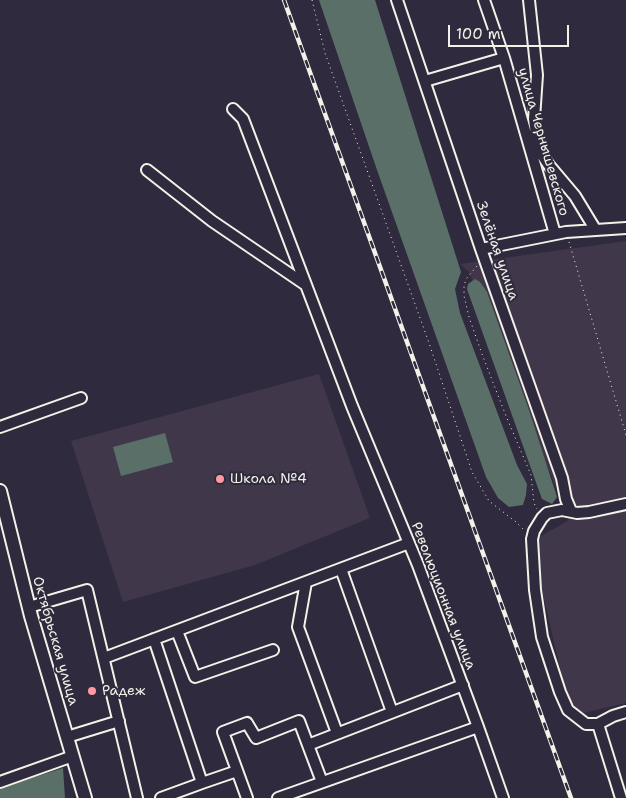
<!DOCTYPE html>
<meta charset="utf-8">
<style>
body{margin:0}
#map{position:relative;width:626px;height:798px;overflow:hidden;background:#2f2a3d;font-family:"Shantell Sans",sans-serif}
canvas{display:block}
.scale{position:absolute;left:448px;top:25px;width:121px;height:22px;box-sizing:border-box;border:2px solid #f4f1e8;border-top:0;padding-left:6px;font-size:15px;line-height:18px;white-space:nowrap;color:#f4f1e8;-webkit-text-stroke:4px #2f2a3d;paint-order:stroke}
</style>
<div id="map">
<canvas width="626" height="798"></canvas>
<div class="scale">100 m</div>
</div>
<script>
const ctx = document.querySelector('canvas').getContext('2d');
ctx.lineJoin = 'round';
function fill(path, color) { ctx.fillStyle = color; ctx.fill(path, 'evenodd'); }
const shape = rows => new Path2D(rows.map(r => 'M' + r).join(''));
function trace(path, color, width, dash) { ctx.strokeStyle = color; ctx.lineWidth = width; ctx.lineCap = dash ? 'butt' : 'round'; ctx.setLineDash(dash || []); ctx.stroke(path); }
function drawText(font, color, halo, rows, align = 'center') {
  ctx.font = font + ' "Shantell Sans",sans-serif'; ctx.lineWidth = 4; ctx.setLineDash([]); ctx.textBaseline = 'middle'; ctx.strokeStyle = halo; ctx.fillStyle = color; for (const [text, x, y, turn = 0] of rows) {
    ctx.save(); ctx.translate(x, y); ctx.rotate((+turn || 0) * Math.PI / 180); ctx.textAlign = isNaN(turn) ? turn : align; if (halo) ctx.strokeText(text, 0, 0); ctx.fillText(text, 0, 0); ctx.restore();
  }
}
fill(shape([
 [626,241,626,703,571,716,531,542,569,520,469,272,460,264],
 [319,374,370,518,255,565,123,602,71,441]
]), '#41374a');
fill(shape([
 [319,0,375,0,461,272,455,289,460,313,517,465,527,484,526,495,523,505,509,507,498,498,486,477,377,170],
 [475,279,480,282,487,292,529,410,557,497,552,504,542,499,538,488,467,289,468,284],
 [165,433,173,462,121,476,113,447],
 [63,768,65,798,0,798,0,788]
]), '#5a6f68');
const minor = shape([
 [397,0,481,249,562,478,566,499,571,511],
 [484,0,504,58,555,234],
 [529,0,537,75,534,119,536,135,542,155,548,164,575,196,595,229],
 [425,81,504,58],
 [233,109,243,119,352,406,418,565,478,727,503,798],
 [147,170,212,221,306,285],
 [481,249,566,232,626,228],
 [0,427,81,398],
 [626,504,589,512,577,513,562,510,547,513,542,518,534,531,532,539,535,590,542,637,560,692,568,710,586,724,598,724,613,716,626,712],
 [341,569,392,712],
 [306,582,298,627,337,733],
 [29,607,87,590,137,798],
 [177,631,195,677,273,650],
 [154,639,202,783,161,798],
 [104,658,409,543],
 [598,724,621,798],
 [67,737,119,721],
 [0,782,73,756],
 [322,782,308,745,463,685],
 [202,783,237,771],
 [247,798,223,732,247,723,256,738,299,721,308,745],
 [278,798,478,727]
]);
const major = shape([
 [0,491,31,616,85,798]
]);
trace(minor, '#f4f1e8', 14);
trace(major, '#f4f1e8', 16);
trace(shape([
 [312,0,325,53,429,343,472,472,489,501,516,522,525,531],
 [569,242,626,435],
 [477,266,466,279,464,286,464,296,469,317,482,354,506,416,531,475,534,503,537,509]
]), '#f4f1e8', 1, [1, 4]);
trace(minor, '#2f2a3d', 10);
trace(major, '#2f2a3d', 12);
const rail = shape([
 [284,0,571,798]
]);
trace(rail, '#f4f1e8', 4.5);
trace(rail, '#2f2a3d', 2.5, [8]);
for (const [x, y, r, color] of [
 [220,479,5,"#ff9aa2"],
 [92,691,5,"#ff9aa2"]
]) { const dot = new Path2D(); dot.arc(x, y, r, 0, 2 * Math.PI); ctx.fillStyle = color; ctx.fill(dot); trace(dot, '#2f2a3d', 2); }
drawText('14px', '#f4f1e8', '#2f2a3d', [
 ["улица Чернышевского",543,142,74],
 ["Зелёная улица",497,251,71],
 ["Революционная улица",443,596,69],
 ["Октябрьская улица",55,641,74]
]);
drawText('14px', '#f4f1e8', '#2f2a3d', [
 ["Школа №4",230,479],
 ["Радеж",102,691]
], 'left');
</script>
